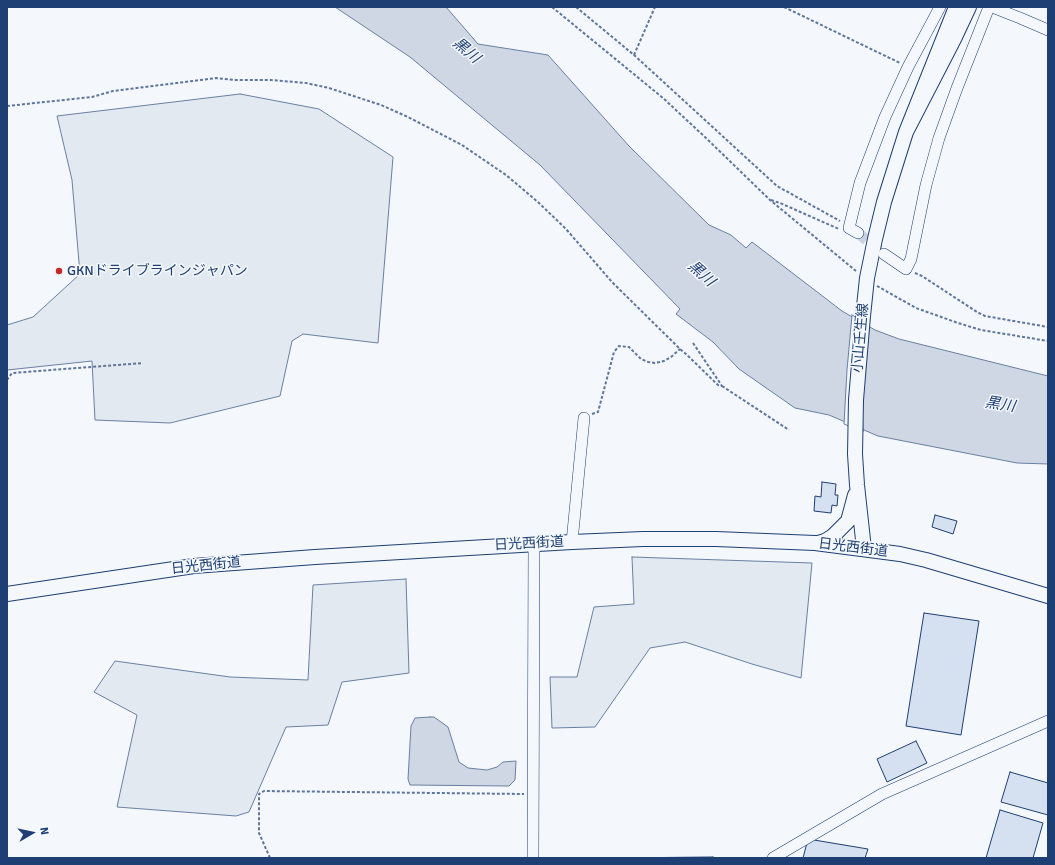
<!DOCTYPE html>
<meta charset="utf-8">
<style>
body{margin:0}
#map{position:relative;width:1055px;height:865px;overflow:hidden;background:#f4f7fb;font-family:Signika,sans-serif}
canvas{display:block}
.frame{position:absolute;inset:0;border:8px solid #1d3f73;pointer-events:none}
.north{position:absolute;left:12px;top:813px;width:40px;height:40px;-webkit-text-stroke:3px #f4f7fb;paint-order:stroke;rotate:81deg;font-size:11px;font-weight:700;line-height:16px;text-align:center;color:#1d3f73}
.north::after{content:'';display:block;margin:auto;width:14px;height:18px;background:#1d3f73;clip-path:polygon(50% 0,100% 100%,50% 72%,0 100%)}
</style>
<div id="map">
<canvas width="1055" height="865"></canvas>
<div class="frame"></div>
<div class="north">N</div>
</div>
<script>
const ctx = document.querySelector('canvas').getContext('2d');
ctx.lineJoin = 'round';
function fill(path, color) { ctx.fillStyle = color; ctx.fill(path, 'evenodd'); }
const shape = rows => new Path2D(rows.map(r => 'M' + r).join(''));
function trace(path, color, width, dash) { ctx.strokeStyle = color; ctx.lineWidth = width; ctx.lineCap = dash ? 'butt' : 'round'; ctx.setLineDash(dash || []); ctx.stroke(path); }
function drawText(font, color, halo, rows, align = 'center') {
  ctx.font = font + ' Signika,"Noto Sans JP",sans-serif'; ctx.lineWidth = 3; ctx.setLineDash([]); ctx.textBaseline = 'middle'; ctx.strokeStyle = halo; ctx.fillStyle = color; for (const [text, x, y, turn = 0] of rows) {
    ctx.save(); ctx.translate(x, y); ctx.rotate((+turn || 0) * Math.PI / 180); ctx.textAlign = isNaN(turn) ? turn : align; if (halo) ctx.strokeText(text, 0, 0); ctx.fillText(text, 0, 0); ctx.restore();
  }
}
const green = shape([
 [240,94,319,109,393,157,378,343,303,334,292,341,280,396,170,423,95,420,92,361,7,370,7,325,33,317,80,274,72,180,57,116,240,94],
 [632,557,812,563,801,678,752,664,685,642,650,648,595,727,552,728,550,677,577,677,594,607,634,604,632,557],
 [406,579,409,673,342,682,328,725,286,727,249,812,236,816,117,807,137,715,94,692,115,661,230,677,308,680,313,585,406,579]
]);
fill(green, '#e3e9f0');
trace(green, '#687fa3', 1);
const water = shape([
 [335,7,446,7,478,44,548,55,629,146,709,225,731,235,746,248,752,242,842,311,875,330,899,339,1048,376,1048,464,1017,463,878,436,829,415,795,408,739,369,713,342,676,314,680,309,540,165,410,57,335,7],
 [430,717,434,717,448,727,459,762,468,768,487,770,497,767,503,762,516,761,515,780,509,786,410,785,408,779,411,726,415,718,430,717]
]);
fill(water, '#cfd7e4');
trace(water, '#687fa3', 1);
const pier = shape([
 [852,315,868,324,862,402,863,432,844,424,847,370,852,315]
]);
fill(pier, '#f4f7fb');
trace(pier, '#687fa3', 1);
const building = shape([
 [822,482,836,484,835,495,838,495,837,506,832,505,831,513,814,511,815,496,821,497,822,482],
 [935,515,957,521,953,534,932,527,935,515],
 [924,613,979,621,961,735,906,726,924,613],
 [916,741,927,763,887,782,877,759,916,741],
 [1010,772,1048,783,1048,815,1001,802,1010,772],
 [1000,810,1043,823,1033,858,986,858,1000,810],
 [808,839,868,849,865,858,803,858,808,839],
 [713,857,713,858,613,858,713,857]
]);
fill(building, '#d5e0f0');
trace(building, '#1d3f73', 1);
trace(shape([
 [858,233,884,254]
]), '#c9d2e0', 11, [11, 5.5]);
const minor = shape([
 [992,7,1020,18,1048,30],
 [858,233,849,228,860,183,885,117,908,67,940,7],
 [884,254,906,269,911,259,926,185,939,138,957,88,989,7],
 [572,542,584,418],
 [533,858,534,544],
 [773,858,882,794,1048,721]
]);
const major = shape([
 [956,7,906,132,954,39,969,7],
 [818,543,825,541,833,536,848,521,855,495],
 [864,549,857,485,855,454,856,400,863,316,867,278,875,239,884,202,906,132],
 [7,594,194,566,315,557,572,542,643,539,716,539,815,543,900,554,926,560,1048,596]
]);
trace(minor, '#1d3f73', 12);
trace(major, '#1d3f73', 16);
trace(shape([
 [552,7,663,98,706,138,770,200,856,271],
 [576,7,634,55,777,186,840,221],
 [784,7,900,63],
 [634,55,655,7],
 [7,106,92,97,113,91,216,78,234,80,271,80,306,83,329,88,381,105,408,117,462,145,506,175,539,203,566,229,612,282,680,349,686,354,718,385,722,386,693,343],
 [771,200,780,203,839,229],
 [915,273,922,276,977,312,985,316,1048,327],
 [877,286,916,308,958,323,981,330,1048,341],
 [7,380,12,373,143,363],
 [722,386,789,430],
 [592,414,598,412,614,352,619,346,629,347,641,359,648,362,655,363,664,361,671,357,680,349],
 [270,858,259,833,259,794,264,791,524,794]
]), '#5e769c', 2, [3, 2]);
trace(minor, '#f4f7fb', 11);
trace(major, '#f4f7fb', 14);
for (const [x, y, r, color] of [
 [59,271,4,"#c62828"]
]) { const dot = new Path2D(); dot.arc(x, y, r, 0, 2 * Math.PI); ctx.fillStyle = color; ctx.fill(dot); trace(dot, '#f4f7fb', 1.5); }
drawText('14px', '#1d3f73', '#f4f7fb', [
 ["GKNドライブラインジャパン",67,271]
], 'left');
drawText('14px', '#1d3f73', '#f4f7fb', [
 ["小山壬生線",861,338,-85],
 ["日光西街道",529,544,-3],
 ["日光西街道",853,548,7],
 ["日光西街道",206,566,-6]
]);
drawText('italic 15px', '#1d3f73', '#f4f7fb', [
 ["黒川",466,51,40],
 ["黒川",701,274,42],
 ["黒川",1000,405,9]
]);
</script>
